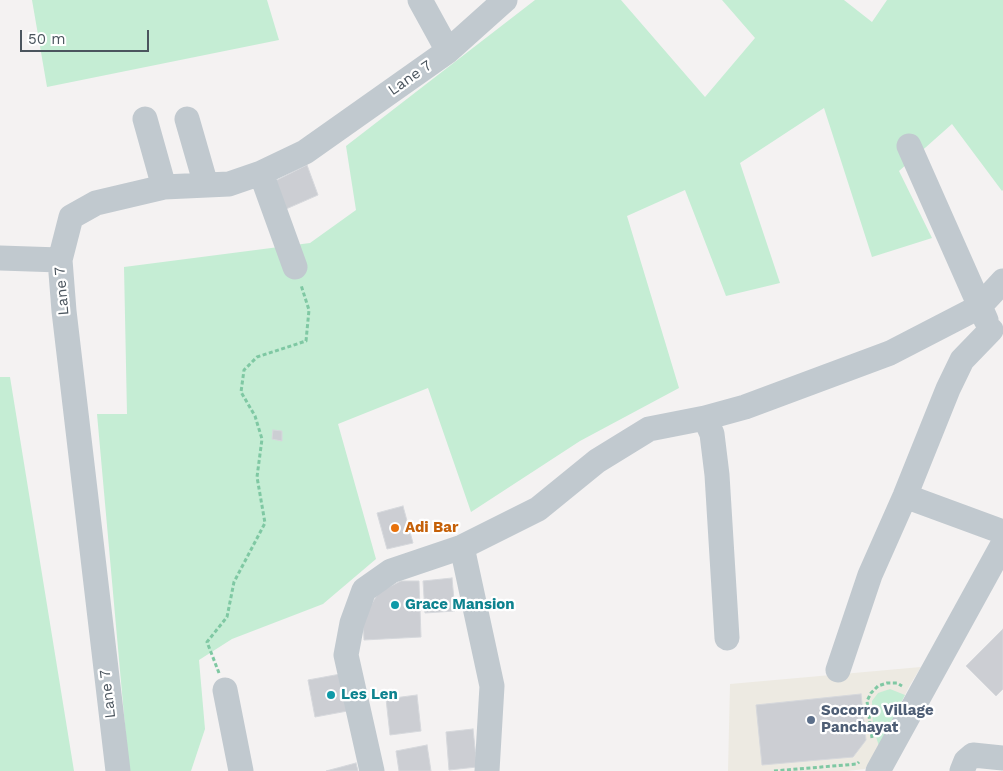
<!DOCTYPE html>
<style>
body{margin:0}
#map{position:relative;width:1003px;height:771px;overflow:hidden;background:#f4f2f2;font-family:"Work Sans",sans-serif}
canvas{display:block}
.scale{position:absolute;left:20px;top:30px;width:129px;height:22px;box-sizing:border-box;border:2px solid #4b555e;border-top:0;padding-left:6px;font-size:15px;line-height:18px;white-space:nowrap;color:#4b555e;-webkit-text-stroke:4px #fff;paint-order:stroke}
</style>
<div id="map">
<canvas width="1003" height="771"></canvas>
<div class="scale">50 m</div>
</div>
<script>
const ctx = document.querySelector('canvas').getContext('2d');
ctx.lineJoin = 'round';
function fill(path, color) { ctx.fillStyle = color; ctx.fill(path, 'evenodd'); }
const shape = rows => new Path2D(rows.map(r => 'M' + r).join(''));
function trace(path, color, width, dash) { ctx.strokeStyle = color; ctx.lineWidth = width; ctx.lineCap = dash ? 'butt' : 'round'; ctx.setLineDash(dash || []); ctx.stroke(path); }
function drawText(font, color, halo, rows, align = 'center') {
  ctx.font = font + ' "Work Sans",sans-serif'; ctx.lineWidth = 4.5; ctx.setLineDash([]); ctx.textBaseline = 'middle'; ctx.strokeStyle = halo; ctx.fillStyle = color; for (const [text, x, y, turn = 0] of rows) {
    ctx.save(); ctx.translate(x, y); ctx.rotate((+turn || 0) * Math.PI / 180); ctx.textAlign = isNaN(turn) ? turn : align; if (halo) ctx.strokeText(text, 0, 0); ctx.fillText(text, 0, 0); ctx.restore();
  }
}
fill(shape([
 [921,667,910,685,879,746,865,769,847,771,728,771,730,684]
]), '#edeae2');
fill(shape([
 [32,0,267,0,279,40,47,87],
 [535,0,621,0,705,97,755,38,722,0,844,0,872,22,887,0,1003,0,1003,190,1002,191,952,124,899,171,932,238,872,257,824,108,740,163,780,283,726,296,685,190,627,216,679,388,580,441,471,512,428,388,338,424,376,559,323,604,232,639,199,660,205,729,191,771,129,771,97,414,127,414,124,267,310,243,356,210,346,146],
 [0,377,10,377,74,771,0,771],
 [890,689,905,695,879,746,873,728,872,701,878,693]
]), '#c5edd4');
const building = shape([
 [307,165,318,195,286,209,275,181,307,165],
 [273,430,282,431,282,441,272,439,273,430],
 [403,506,413,543,387,549,377,513,403,506],
 [452,578,455,611,425,613,423,581,452,578],
 [401,581,419,581,421,637,364,640,363,618,379,592,401,581],
 [1003,629,1003,689,996,696,966,666,1003,629],
 [346,673,353,710,315,717,308,680,346,673],
 [861,694,866,740,853,757,762,765,756,705,861,694],
 [417,695,421,731,390,735,386,699,417,695],
 [473,729,477,767,449,770,446,732,473,729],
 [427,745,431,771,399,771,396,751,427,745],
 [356,763,358,771,326,771,356,763]
]);
fill(building, '#ccced3');
trace(building, '#d6d8dc', 1);
trace(shape([
 [219,673,207,642,227,617,234,582,265,523,257,477,262,439,255,416,241,392,244,370,257,357,306,341,309,310,301,285],
 [872,738,867,701,871,693,878,686,887,683,897,683,902,686],
 [774,771,857,764,859,762]
]), '#7fc8a3', 3, [4, 2.5]);
trace(shape([
 [420,0,448,51],
 [145,119,164,187],
 [187,119,206,185],
 [909,146,986,320],
 [261,173,295,267],
 [0,258,60,260],
 [705,418,712,434,717,475,727,638],
 [905,496,1003,532],
 [462,547,492,686,487,771],
 [838,670,870,575,905,496,948,389,962,360,991,330],
 [225,690,241,771],
 [118,771,64,311,60,260,71,217,96,203,164,187,229,184,261,173,305,152,448,51,505,0],
 [372,771,346,655,352,623,364,590,391,571,462,547,538,509,597,461,649,429,705,418,745,407,890,353,979,307,1003,281],
 [878,771,1003,544],
 [962,771,966,761,973,755,1003,758]
]), '#c1c9cf', 25);
for (const [x, y, r, color] of [
 [395,528,5,"#e8710a"],
 [395,605,5,"#0f9aa8"],
 [331,695,5,"#0f9aa8"],
 [811,720,5,"#5c6f8a"]
]) { const dot = new Path2D(); dot.arc(x, y, r, 0, 2 * Math.PI); ctx.fillStyle = color; ctx.fill(dot); trace(dot, '#fff', 2); }
drawText('15px', '#4b555e', '#fff', [
 ["Lane 7",410,78,-35],
 ["Lane 7",62,291,-95],
 ["Lane 7",108,694,-97]
]);
drawText('bold 15px', '#c56008', '#fff', [
 ["Adi Bar",405,528]
], 'left');
drawText('bold 15px', '#0d838f', '#fff', [
 ["Grace Mansion",405,605],
 ["Les Len",341,695]
], 'left');
drawText('bold 15px', '#4e5e75', '#fff', [
 ["Socorro Village",821,711],
 ["Panchayat",821,728]
], 'left');
</script>
